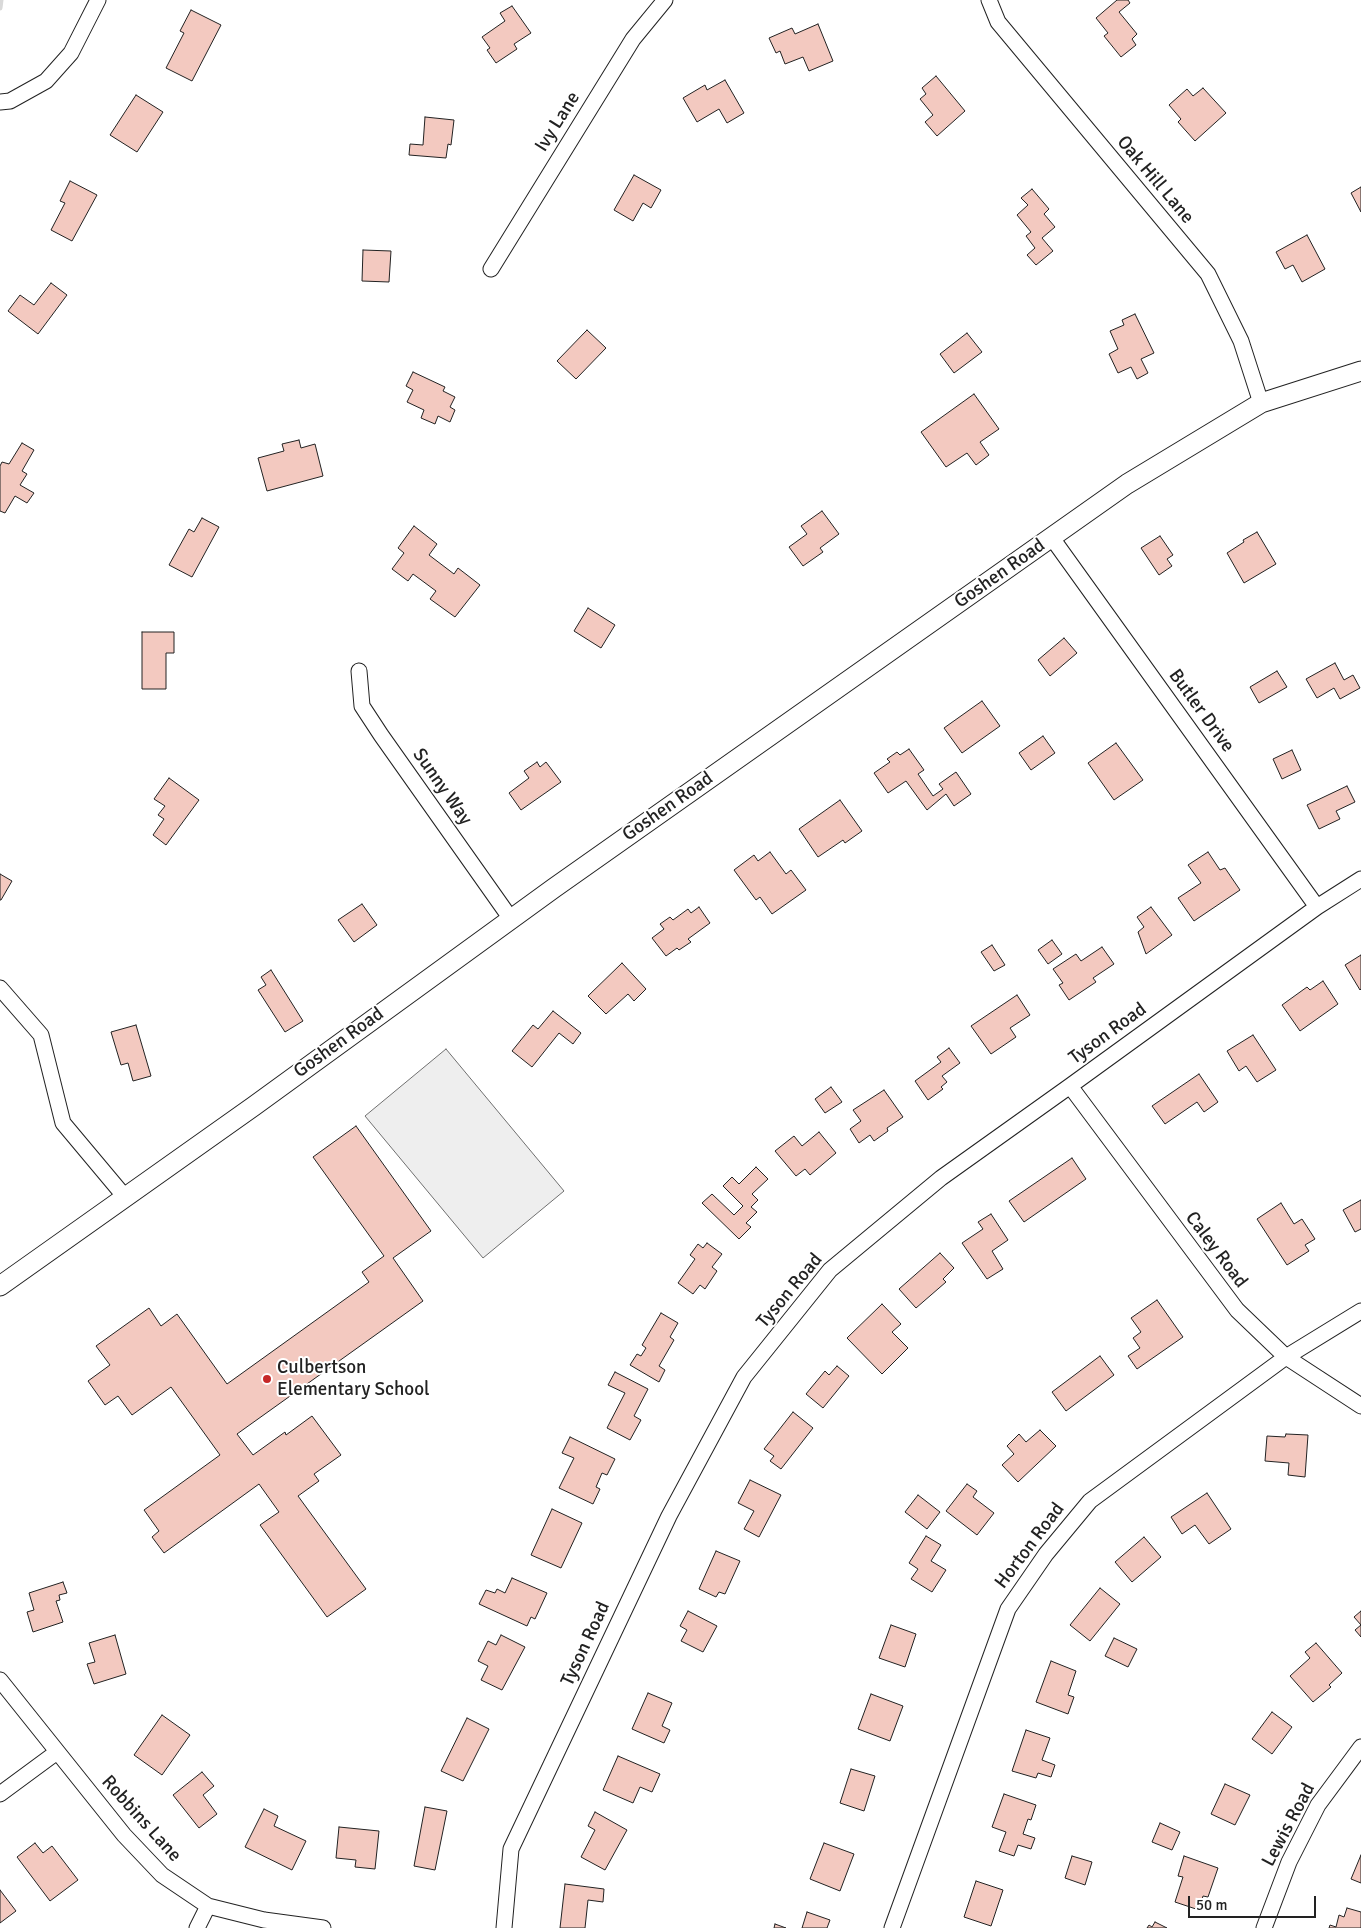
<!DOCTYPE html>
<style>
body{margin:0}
#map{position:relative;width:1361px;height:1928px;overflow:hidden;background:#fff;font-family:Signika,sans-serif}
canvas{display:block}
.scale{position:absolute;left:1188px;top:1896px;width:128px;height:22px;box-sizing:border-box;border:2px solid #222;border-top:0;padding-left:6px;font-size:15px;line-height:18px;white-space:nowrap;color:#222;-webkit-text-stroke:4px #fff;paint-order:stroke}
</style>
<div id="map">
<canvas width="1361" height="1928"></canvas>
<div class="scale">50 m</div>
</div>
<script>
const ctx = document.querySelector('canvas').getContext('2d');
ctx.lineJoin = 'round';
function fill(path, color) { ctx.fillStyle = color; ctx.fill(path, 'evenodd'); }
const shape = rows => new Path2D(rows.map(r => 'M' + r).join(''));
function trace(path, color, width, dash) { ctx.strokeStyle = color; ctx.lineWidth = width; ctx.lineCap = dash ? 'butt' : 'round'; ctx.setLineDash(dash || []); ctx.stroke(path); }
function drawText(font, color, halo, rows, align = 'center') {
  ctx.font = font + ' Signika,sans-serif'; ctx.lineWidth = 4; ctx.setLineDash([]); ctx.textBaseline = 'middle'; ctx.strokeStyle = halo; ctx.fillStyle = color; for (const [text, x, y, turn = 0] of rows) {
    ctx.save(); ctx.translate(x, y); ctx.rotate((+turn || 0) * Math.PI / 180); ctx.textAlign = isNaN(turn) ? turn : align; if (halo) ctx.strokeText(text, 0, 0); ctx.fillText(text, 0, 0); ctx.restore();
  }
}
const green = shape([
 [446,1049,564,1191,483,1258,365,1116,446,1049]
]);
fill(green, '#eee');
trace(green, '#6f6f6f', 1);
trace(shape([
 [0,8,1,0]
]), '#d9d9d9', 5);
const building = shape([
 [1117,0,1128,0,1130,3,1119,12,1137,34,1132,39,1136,45,1121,57,1104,36,1108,33,1096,18,1117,0],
 [512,6,531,33,514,44,517,49,496,63,487,50,490,48,482,37,505,21,500,13,512,6],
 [191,10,221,25,192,81,166,68,184,33,180,31,191,10],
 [818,24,833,61,809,71,803,57,785,64,780,51,776,53,769,38,792,28,795,34,818,24],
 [936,76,965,111,937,136,925,122,933,115,920,99,926,94,922,88,936,76],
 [725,80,744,113,727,123,719,109,697,122,683,98,705,85,707,90,725,80],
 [1203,88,1226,113,1195,141,1178,122,1181,119,1169,105,1187,89,1193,96,1203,88],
 [136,95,163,112,137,152,110,135,136,95],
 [425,117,454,120,451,145,448,144,446,158,409,155,410,144,423,145,425,117],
 [634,175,661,190,651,208,643,203,633,221,614,210,634,175],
 [70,181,97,195,72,241,51,230,65,203,60,201,70,181],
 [1361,187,1361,212,1351,193,1361,187],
 [1032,189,1049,209,1044,214,1055,227,1042,238,1053,251,1036,265,1027,255,1035,248,1026,236,1031,232,1017,215,1028,205,1021,198,1032,189],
 [1307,235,1325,269,1302,282,1293,265,1285,269,1276,252,1307,235],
 [363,250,391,251,389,282,362,281,363,250],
 [51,283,67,295,38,334,8,311,20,295,34,305,51,283],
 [1135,314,1154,353,1141,359,1148,373,1137,379,1131,367,1118,373,1109,354,1118,349,1110,331,1124,325,1122,320,1135,314],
 [587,330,606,348,576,379,557,361,587,330],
 [967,333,982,352,954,373,940,354,967,333],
 [413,372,445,387,443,391,455,397,450,407,455,410,450,422,438,416,435,424,421,418,424,410,407,402,413,390,406,386,413,372],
 [974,394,999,429,980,442,989,455,976,465,967,453,946,467,921,432,974,394],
 [299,440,301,448,315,444,323,476,267,491,258,458,284,451,282,444,299,440],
 [22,443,34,450,22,471,27,474,20,485,34,493,27,503,15,496,5,513,0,511,0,466,2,462,9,464,22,443],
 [822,511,839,534,820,548,823,552,803,566,789,547,807,534,801,526,822,511],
 [202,518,219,527,192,577,169,565,189,529,194,532,202,518],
 [414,526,437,544,429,555,454,574,458,568,480,585,455,617,430,599,436,591,413,574,408,581,392,569,404,553,398,548,414,526],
 [1257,532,1276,564,1244,583,1227,553,1244,542,1243,540,1257,532],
 [1160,536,1173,555,1167,559,1172,566,1159,575,1141,548,1160,536],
 [588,608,615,625,601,648,574,631,588,608],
 [142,632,174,632,174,653,166,653,166,689,142,689,142,632],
 [1064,638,1077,653,1050,676,1038,660,1064,638],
 [1335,663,1344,680,1353,675,1360,688,1340,699,1334,688,1317,698,1306,679,1335,663],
 [1277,671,1287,687,1259,703,1250,687,1277,671],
 [982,701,1000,726,962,753,944,728,982,701],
 [1043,736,1055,753,1031,770,1019,753,1043,736],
 [1116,743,1143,780,1114,800,1088,763,1116,743],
 [909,749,924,770,918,774,933,796,943,789,939,784,956,772,971,794,954,806,946,794,927,810,906,781,888,793,874,773,890,762,887,759,897,752,900,755,909,749],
 [1292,750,1301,770,1282,779,1273,759,1292,750],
 [537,762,540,767,546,762,561,782,521,810,509,793,529,778,524,771,537,762],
 [169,778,199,800,166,845,153,835,164,819,158,815,165,806,154,799,169,778],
 [1347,786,1355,802,1336,811,1340,819,1319,829,1307,805,1347,786],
 [840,800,862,831,845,843,843,840,818,857,799,829,840,800],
 [770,852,786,874,791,870,806,890,772,914,760,897,756,900,734,870,754,855,758,861,770,852],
 [1208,852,1220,870,1225,868,1240,890,1194,921,1178,898,1201,883,1188,865,1208,852],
 [0,874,12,881,1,900,0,900,0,874],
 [362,904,377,925,354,942,338,920,362,904],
 [699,907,710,923,688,939,691,942,679,950,677,948,666,956,652,938,664,929,660,924,670,917,673,920,688,909,691,913,699,907],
 [1151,907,1172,935,1146,954,1138,932,1144,927,1137,917,1151,907],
 [1052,940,1062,954,1048,964,1038,950,1052,940],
 [992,945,1005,965,994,971,981,952,992,945],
 [1102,947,1114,964,1093,978,1096,982,1069,1000,1059,985,1063,983,1053,969,1076,954,1081,961,1102,947],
 [1361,955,1361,989,1360,990,1345,965,1361,955],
 [622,963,646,989,634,1001,628,994,606,1014,588,996,622,963],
 [271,970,303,1021,285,1032,258,990,266,985,261,977,271,970],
 [1323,981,1338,1004,1300,1031,1282,1005,1307,987,1310,990,1323,981],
 [1017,995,1030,1015,1010,1028,1016,1037,991,1054,971,1026,1017,995],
 [553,1011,581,1033,573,1044,559,1033,532,1067,512,1051,533,1025,538,1029,553,1011],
 [136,1025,151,1076,133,1081,128,1063,121,1065,111,1032,136,1025],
 [1253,1035,1276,1070,1257,1082,1246,1066,1239,1071,1227,1051,1253,1035],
 [949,1048,960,1063,942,1076,947,1082,941,1087,943,1089,928,1100,915,1081,941,1062,937,1057,949,1048],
 [1199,1074,1218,1102,1204,1112,1197,1102,1165,1124,1152,1106,1199,1074],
 [831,1087,842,1102,825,1113,815,1099,831,1087],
 [884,1090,903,1117,887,1128,888,1131,874,1141,870,1135,859,1143,850,1129,861,1121,853,1110,884,1090],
 [356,1126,431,1231,393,1258,423,1301,237,1434,253,1455,285,1432,286,1435,312,1416,341,1455,314,1474,319,1481,298,1496,366,1589,327,1617,260,1525,279,1512,259,1484,164,1553,152,1537,159,1531,144,1510,220,1455,171,1387,132,1415,118,1396,105,1405,88,1381,110,1365,96,1346,149,1308,161,1326,177,1314,227,1384,369,1282,362,1272,384,1256,313,1157,356,1126],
 [819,1132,836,1153,810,1175,805,1169,796,1176,775,1151,794,1136,802,1146,819,1132],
 [1072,1158,1086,1179,1024,1222,1009,1201,1072,1158],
 [756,1167,768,1179,752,1194,758,1200,751,1207,757,1212,746,1223,751,1227,739,1239,702,1203,712,1194,734,1215,743,1206,723,1186,732,1177,739,1184,756,1167],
 [1361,1200,1361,1229,1355,1232,1343,1210,1361,1200],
 [1281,1203,1294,1224,1302,1219,1315,1239,1305,1245,1309,1251,1287,1265,1257,1219,1281,1203],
 [991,1214,1008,1240,992,1251,1003,1269,987,1279,962,1243,983,1229,978,1222,991,1214],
 [707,1243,722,1254,712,1267,717,1271,705,1289,700,1285,693,1294,678,1283,695,1259,690,1255,698,1244,703,1248,707,1243],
 [940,1253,954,1268,943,1279,946,1282,916,1308,899,1289,940,1253],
 [1157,1300,1183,1337,1137,1369,1128,1356,1140,1348,1133,1338,1141,1332,1131,1318,1157,1300],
 [882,1304,901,1324,892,1332,908,1348,882,1374,847,1338,882,1304],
 [661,1313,678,1323,670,1337,674,1340,659,1366,665,1370,659,1382,630,1365,637,1354,641,1356,646,1348,642,1345,661,1313],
 [1100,1356,1114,1375,1066,1411,1052,1392,1100,1356],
 [837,1366,849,1376,823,1408,806,1394,825,1371,829,1375,837,1366],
 [615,1372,648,1389,634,1416,641,1420,630,1440,607,1428,625,1393,608,1385,615,1372],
 [793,1412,813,1428,781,1469,770,1461,774,1456,764,1449,793,1412],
 [1040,1430,1056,1446,1018,1482,1002,1465,1014,1454,1007,1446,1019,1434,1026,1442,1040,1430],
 [1286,1434,1308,1435,1305,1477,1288,1475,1289,1463,1265,1461,1267,1436,1285,1437,1286,1434],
 [570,1437,615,1459,607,1475,602,1473,596,1487,600,1489,593,1504,559,1488,574,1458,562,1453,570,1437],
 [750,1480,781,1495,759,1537,744,1529,754,1511,738,1503,750,1480],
 [967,1484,977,1491,973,1497,994,1513,977,1535,946,1511,967,1484],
 [1207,1493,1231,1529,1209,1544,1195,1525,1182,1534,1171,1517,1207,1493],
 [918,1495,940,1512,927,1529,905,1512,918,1495],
 [552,1509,582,1523,561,1568,531,1555,552,1509],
 [926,1536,941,1545,931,1561,946,1570,932,1592,911,1579,918,1569,909,1563,926,1536],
 [1144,1537,1161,1557,1132,1582,1115,1562,1144,1537],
 [716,1551,740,1561,725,1594,719,1592,716,1597,699,1589,716,1551],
 [512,1578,547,1593,535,1619,531,1617,527,1626,479,1604,486,1590,495,1593,497,1589,505,1593,512,1578],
 [63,1582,67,1593,59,1595,60,1600,56,1601,63,1622,33,1632,27,1612,34,1610,29,1593,63,1582],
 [1100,1588,1120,1604,1090,1641,1070,1625,1100,1588],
 [688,1611,717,1626,703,1652,681,1641,687,1630,680,1626,688,1611],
 [1361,1611,1361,1625,1354,1617,1361,1611],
 [891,1625,916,1634,905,1667,879,1658,891,1625],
 [1361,1625,1361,1637,1355,1630,1361,1625],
 [115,1635,126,1674,94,1684,87,1664,95,1662,89,1643,115,1635],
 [501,1635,525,1647,502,1690,481,1680,488,1666,478,1661,488,1641,496,1645,501,1635],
 [1114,1638,1137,1649,1128,1667,1105,1656,1114,1638],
 [1316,1643,1342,1673,1329,1685,1331,1687,1313,1702,1290,1676,1310,1658,1305,1652,1316,1643],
 [1051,1661,1076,1671,1068,1695,1074,1697,1068,1714,1036,1702,1051,1661],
 [648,1693,672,1703,662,1726,670,1730,664,1743,632,1729,648,1693],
 [871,1694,903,1706,890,1741,858,1729,871,1694],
 [1272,1712,1292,1727,1272,1754,1252,1739,1272,1712],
 [162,1715,190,1735,162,1775,134,1755,162,1715],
 [467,1718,489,1729,463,1781,441,1771,467,1718],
 [1026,1730,1050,1738,1042,1760,1055,1765,1051,1777,1038,1773,1036,1778,1012,1771,1026,1730],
 [618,1756,660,1774,652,1792,640,1787,633,1803,603,1790,618,1756],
 [851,1769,875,1776,864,1811,840,1803,851,1769],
 [202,1772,214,1786,203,1795,217,1814,199,1828,173,1795,202,1772],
 [1225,1784,1250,1795,1235,1825,1211,1814,1225,1784],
 [1004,1794,1036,1805,1031,1820,1028,1819,1023,1834,1035,1838,1031,1849,1018,1845,1014,1856,999,1851,1006,1832,992,1827,1004,1794],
 [425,1807,447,1811,435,1870,414,1866,425,1807],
 [264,1809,278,1816,274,1826,306,1841,292,1870,245,1847,264,1809],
 [595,1812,627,1830,605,1870,581,1857,595,1830,588,1826,595,1812],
 [1160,1823,1180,1832,1172,1850,1152,1842,1160,1823],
 [339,1827,379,1831,375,1869,355,1867,356,1860,336,1858,339,1827],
 [35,1843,43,1853,52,1846,78,1880,50,1901,17,1857,35,1843],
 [824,1843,854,1854,840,1891,810,1879,824,1843],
 [1361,1855,1361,1883,1351,1879,1361,1855],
 [1072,1856,1092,1862,1085,1885,1065,1878,1072,1856],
 [1184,1856,1218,1868,1208,1897,1203,1896,1199,1910,1175,1902,1183,1877,1178,1876,1184,1856],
 [976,1881,1003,1890,991,1926,964,1917,976,1881],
 [565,1884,604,1889,603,1902,588,1900,585,1928,560,1928,565,1884],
 [0,1890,16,1911,0,1923,0,1890],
 [1347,1908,1361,1912,1361,1928,1329,1928,1330,1925,1336,1927,1339,1915,1344,1917,1347,1908],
 [807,1912,830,1920,827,1928,802,1928,807,1912],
 [1155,1922,1167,1928,1147,1928,1149,1925,1152,1927,1155,1922],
 [775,1924,786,1928,774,1928,775,1924]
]);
fill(building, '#f3c9c0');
trace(building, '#222', 1);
const minor = shape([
 [989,0,998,22,1208,274,1241,341,1261,403],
 [0,102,10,101,46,81,71,53,98,0],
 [491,269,633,39,665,0],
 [1052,538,1317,907],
 [359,671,362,706,381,735,511,919],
 [0,988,41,1035,63,1123,125,1197],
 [1070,1086,1237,1310,1286,1357,1361,1406],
 [0,1680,124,1835,162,1875,208,1906,264,1920,323,1928],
 [0,1794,57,1752],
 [197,1928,208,1906],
 [504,1928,511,1849,669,1516,744,1377,830,1270,941,1178,1070,1086,1317,907,1361,879],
 [892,1928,1008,1609,1046,1554,1090,1501,1286,1357,1361,1311],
 [1264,1928,1289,1862,1318,1805,1361,1747]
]);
const tertiary = shape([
 [0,1286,254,1106,554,888,1127,484,1261,403,1361,371]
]);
trace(minor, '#222', 17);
trace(tertiary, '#222', 21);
trace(minor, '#fff', 15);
trace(tertiary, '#fff', 19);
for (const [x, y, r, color] of [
 [267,1379,5,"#c62828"]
]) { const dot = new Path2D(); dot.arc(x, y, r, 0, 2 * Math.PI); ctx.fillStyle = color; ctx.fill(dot); trace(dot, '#fff', 2); }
drawText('19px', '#222', '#fff', [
 ["Ivy Lane",558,122,-58],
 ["Oak Hill Lane",1155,180,50],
 ["Goshen Road",1000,574,-35],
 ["Butler Drive",1201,711,54],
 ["Sunny Way",442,787,55],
 ["Goshen Road",668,807,-35],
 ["Tyson Road",1108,1034,-36],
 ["Goshen Road",339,1043,-36],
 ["Caley Road",1216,1250,53],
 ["Tyson Road",790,1291,-50],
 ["Horton Road",1030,1546,-53],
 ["Tyson Road",586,1644,-65],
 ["Robbins Lane",141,1819,48],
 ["Lewis Road",1289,1825,-62]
]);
drawText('19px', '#222', '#fff', [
 ["Culbertson",277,1368],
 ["Elementary School",277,1390]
], 'left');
</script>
